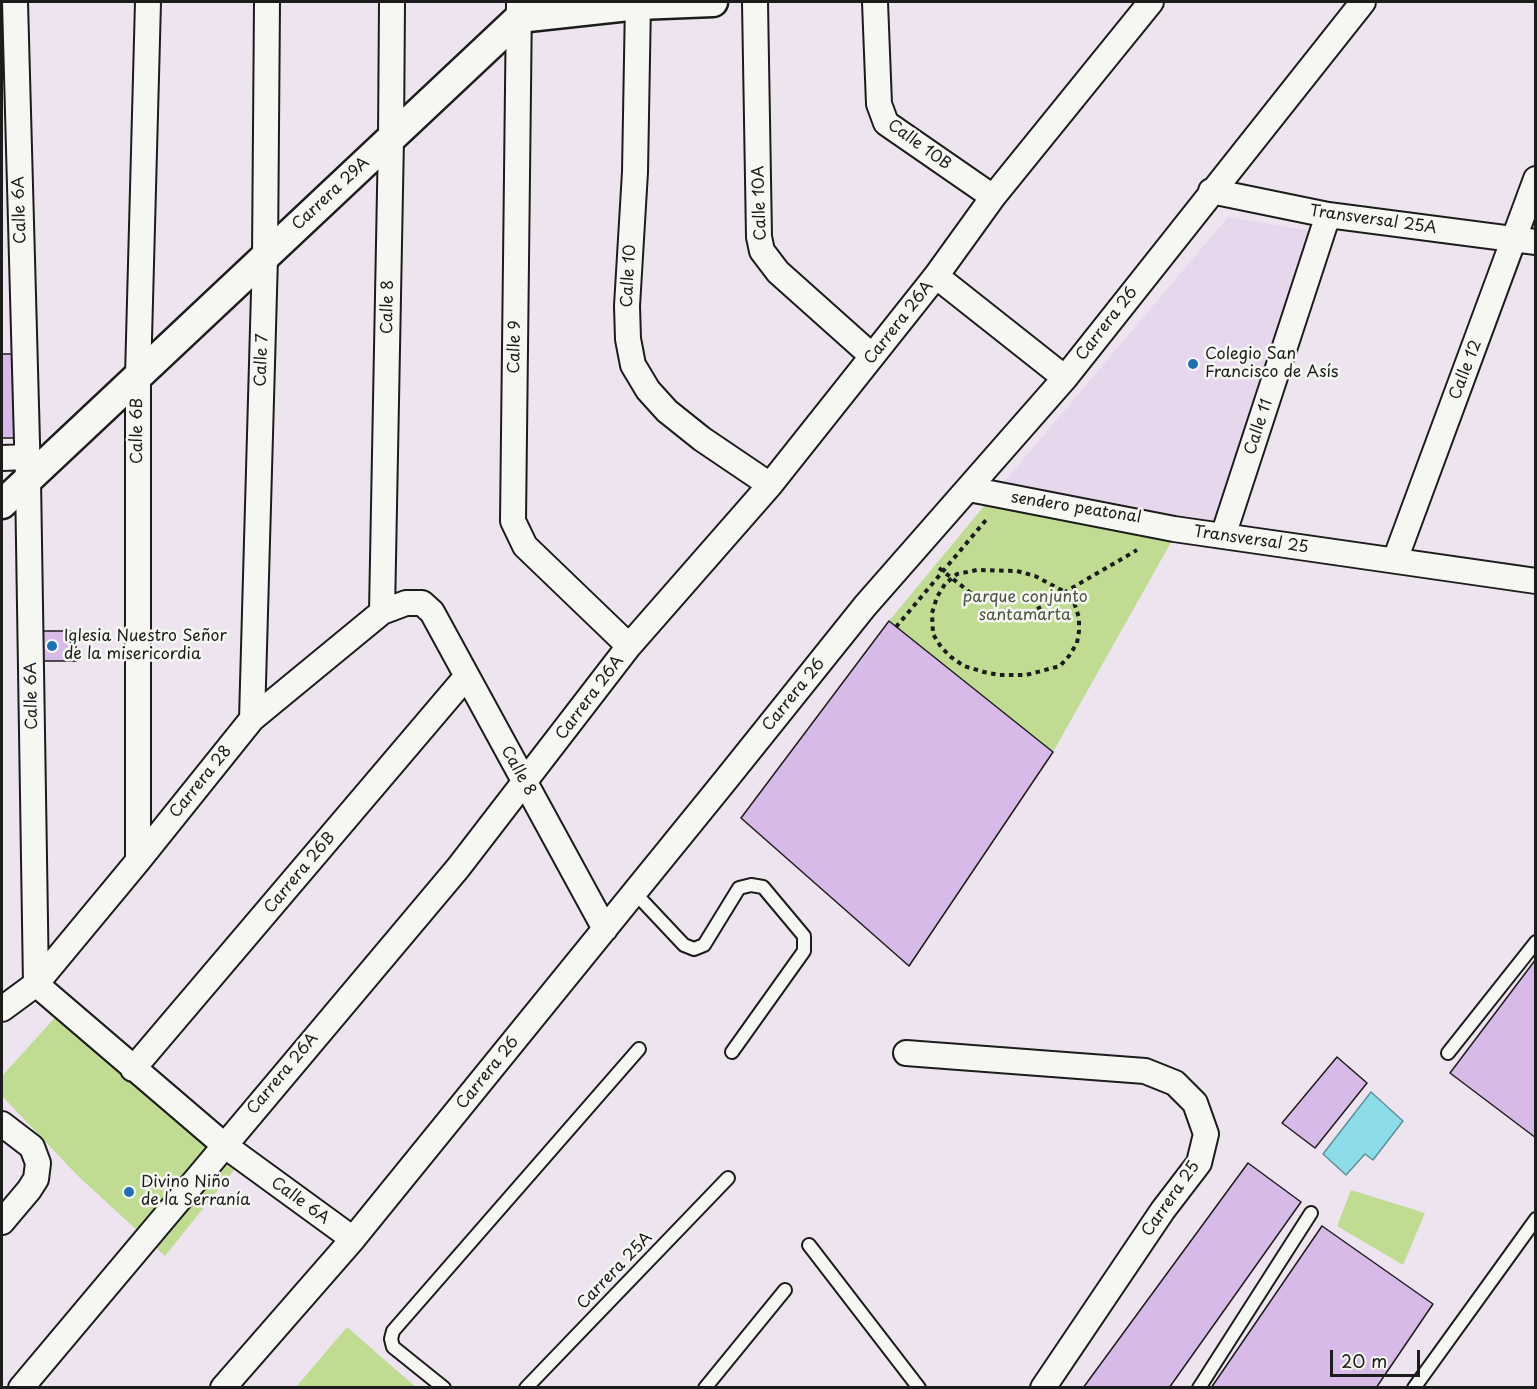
<!DOCTYPE html>
<meta charset="utf-8">
<style>
body{margin:0}
#map{position:relative;width:1537px;height:1389px;overflow:hidden;background:#ede4ef;font-family:"Playpen Sans",sans-serif}
canvas{display:block}
.frame{position:absolute;inset:0;border:3px solid #1c1c1c;pointer-events:none}
.scale{position:absolute;left:1330px;top:1350px;width:90px;height:27px;box-sizing:border-box;border:3px solid #1c1c1c;border-top:0;padding-left:8px;font-size:18px;line-height:21px;white-space:nowrap;color:#1c1c1c;-webkit-text-stroke:4px #f6f6f2;paint-order:stroke}
</style>
<div id="map">
<canvas width="1537" height="1389"></canvas>
<div class="frame"></div>
<div class="scale">20 m</div>
</div>
<script>
const ctx = document.querySelector('canvas').getContext('2d');
ctx.lineJoin = 'round';
function fill(path, color) { ctx.fillStyle = color; ctx.fill(path, 'evenodd'); }
const shape = rows => new Path2D(rows.map(r => 'M' + r).join(''));
function trace(path, color, width, dash) { ctx.strokeStyle = color; ctx.lineWidth = width; ctx.lineCap = dash ? 'butt' : 'round'; ctx.setLineDash(dash || []); ctx.stroke(path); }
function drawText(font, color, halo, rows, align = 'center') {
  ctx.font = font + ' "Playpen Sans",sans-serif'; ctx.lineWidth = 5; ctx.setLineDash([]); ctx.textBaseline = 'middle'; ctx.strokeStyle = halo; ctx.fillStyle = color; for (const [text, x, y, turn = 0] of rows) {
    ctx.save(); ctx.translate(x, y); ctx.rotate((+turn || 0) * Math.PI / 180); ctx.textAlign = isNaN(turn) ? turn : align; if (halo) ctx.strokeText(text, 0, 0); ctx.fillText(text, 0, 0); ctx.restore();
  }
}
fill(shape([
 [1228,217,1326,233,1226,527,994,494]
]), '#e7d7ed');
fill(shape([
 [994,494,1183,521,1053,752,889,621],
 [60,1012,246,1155,165,1256,78,1176,2,1096,2,1076],
 [1351,1190,1425,1213,1403,1265,1337,1226],
 [347,1327,395,1369,416,1387,296,1387]
]), '#c0dc93');
const water = shape([
 [1371,1092,1403,1121,1373,1160,1365,1154,1346,1175,1323,1154,1371,1092]
]);
fill(water, '#8cdde8');
trace(water, '#5f9096', 1.5);
const building = shape([
 [2,354,16,354,16,438,2,438,2,354],
 [889,621,1053,752,909,966,741,818,889,621],
 [29,631,76,631,76,661,28,661,29,631],
 [1536,959,1536,1138,1450,1073,1536,959],
 [1337,1057,1367,1083,1315,1148,1282,1123,1337,1057],
 [1248,1163,1301,1202,1169,1388,1083,1388,1248,1163],
 [1322,1226,1433,1304,1376,1388,1211,1388,1322,1226]
]);
fill(building, '#d8bae8');
trace(building, '#1c1c1c', 1.5);
const service = shape([
 [635,893,684,945,694,949,704,945,739,888,751,885,763,887,804,936,804,951,732,1052],
 [1448,1053,1536,942],
 [809,1245,919,1388],
 [444,1388,393,1347,391,1339,393,1331,639,1049],
 [526,1388,728,1178],
 [705,1388,785,1290],
 [1199,1388,1311,1213],
 [1414,1388,1536,1219]
]);
const minor = shape([
 [15,2,28,479,36,984,224,1145,353,1239],
 [519,2,513,521,525,546,629,646],
 [638,2,635,172,627,306,628,339,633,365,648,390,667,411,702,439,770,485],
 [755,2,759,237,762,251,778,272,872,356],
 [875,2,879,104,886,123,993,197],
 [1211,191,1328,215,1536,242],
 [936,276,1065,378],
 [2,458,27,457],
 [969,489,1174,529,1536,581],
 [1223,536,1328,215],
 [1395,560,1536,179],
 [382,612,391,138,392,2],
 [252,719,265,257,267,2],
 [138,861,138,376,148,2],
 [2,1009,36,984,138,861,252,719,382,612,406,603,422,603,432,612,605,929],
 [906,1053,1145,1071,1175,1083,1195,1103,1206,1134,1199,1163,1163,1210,1043,1388],
 [133,1069,466,677],
 [2,1124,32,1147,38,1163,36,1179,29,1190,2,1222],
 [21,1388,458,868,629,646,770,485,936,276,993,197,1151,2],
 [223,1388,353,1239,724,782,865,606,1065,378,1363,2]
]);
const tertiary = shape([
 [2,504,519,18,638,5,713,2]
]);
trace(service, '#1c1c1c', 16);
trace(minor, '#1c1c1c', 28);
trace(tertiary, '#1c1c1c', 33);
trace(shape([
 [939,568,981,601],
 [1037,609,1050,603,1065,592,1035,576,1017,571,977,570,957,574,945,584,937,597,932,613,933,634,941,647,951,657,964,666,984,672,999,675,1026,675,1060,666,1069,656,1077,643,1079,631,1079,618,1074,602,1065,592,1137,550],
 [896,627,986,520]
]), '#1c1c1c', 4, [4.5, 4.5]);
trace(service, '#f6f6f2', 12);
trace(minor, '#f6f6f2', 24);
trace(tertiary, '#f6f6f2', 28);
for (const [x, y, r, color] of [
 [1193,364,6,"#1f6fb2"],
 [52,646,6,"#1f6fb2"],
 [129,1192,6,"#1f6fb2"]
]) { const dot = new Path2D(); dot.arc(x, y, r, 0, 2 * Math.PI); ctx.fillStyle = color; ctx.fill(dot); trace(dot, '#f6f6f2', 2); }
drawText('16px', '#1c1c1c', '#f6f6f2', [
 ["Calle 10B",919,145,36],
 ["Carrera 29A",331,194,-43],
 ["Calle 10A",760,203,-92],
 ["Calle 6A",20,210,-92],
 ["Transversal 25A",1373,220,8],
 ["Calle 10",629,276,-87],
 ["Calle 8",388,307,-89],
 ["Carrera 26A",899,323,-52],
 ["Carrera 26",1107,324,-52],
 ["Calle 9",515,347,-89],
 ["Calle 7",262,360,-88],
 ["Calle 12",1466,370,-69],
 ["Calle 11",1259,427,-72],
 ["Calle 6B",138,431,-90],
 ["sendero peatonal",1076,508,9],
 ["Transversal 25",1251,540,8],
 ["Carrera 26",794,695,-51],
 ["Calle 6A",32,696,-91],
 ["Carrera 26A",590,698,-53],
 ["Calle 8",518,771,61],
 ["Carrera 28",201,782,-51],
 ["Carrera 26B",300,873,-50],
 ["Carrera 26",488,1073,-51],
 ["Carrera 26A",283,1074,-50],
 ["Carrera 25",1171,1199,-55],
 ["Calle 6A",300,1201,36],
 ["Carrera 25A",615,1271,-46]
]);
drawText('16px', '#1c1c1c', '#f6f6f2', [
 ["Colegio San",1205,355],
 ["Francisco de Asís",1205,373],
 ["Iglesia Nuestro Señor",64,637],
 ["de la misericordia",64,655],
 ["Divino Niño",141,1183],
 ["de la Serranía",141,1201]
], 'left');
drawText('16px', '#4d5640', '#f6f6f2', [
 ["parque conjunto",1025,598],
 ["santamarta",1025,616]
]);
</script>
